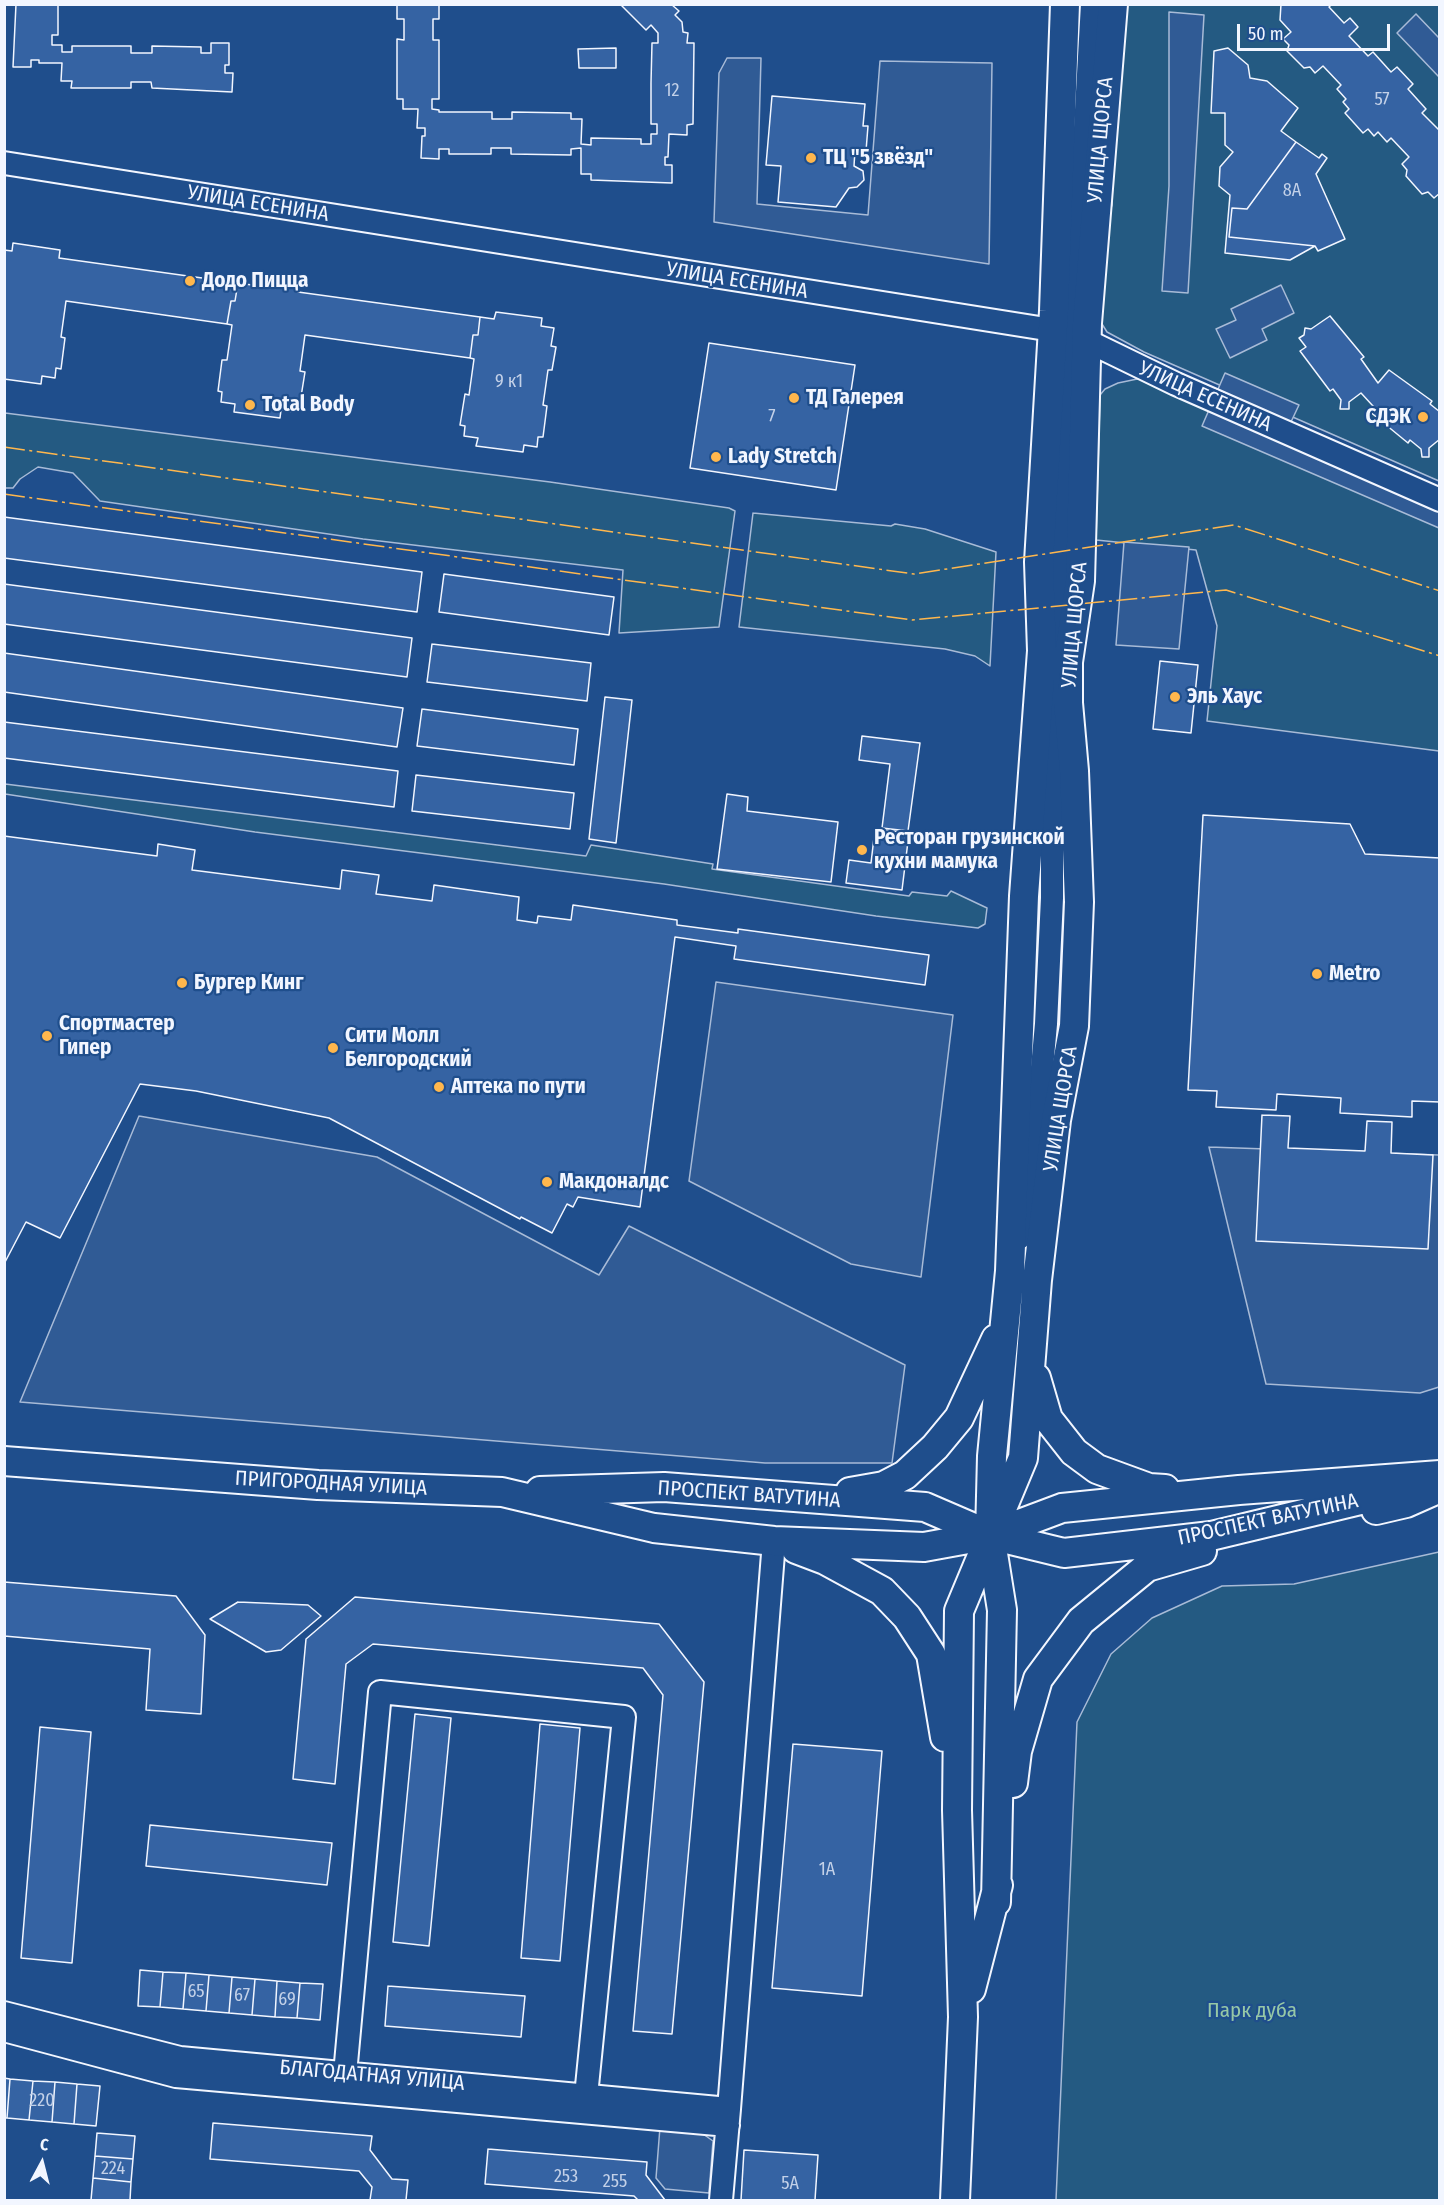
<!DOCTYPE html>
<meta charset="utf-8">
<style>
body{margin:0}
#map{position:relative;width:1444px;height:2205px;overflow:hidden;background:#1f4e8c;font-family:"Fira Sans Condensed",sans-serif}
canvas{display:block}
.frame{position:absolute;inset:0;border:6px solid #f2f6ff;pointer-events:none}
.north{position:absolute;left:12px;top:2133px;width:60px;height:60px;-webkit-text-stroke:4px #1f4e8c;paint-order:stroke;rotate:7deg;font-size:16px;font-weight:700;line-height:24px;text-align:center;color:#f2f6ff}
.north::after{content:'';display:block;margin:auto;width:21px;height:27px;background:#f2f6ff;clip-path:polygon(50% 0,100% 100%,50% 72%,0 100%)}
.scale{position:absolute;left:1237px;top:24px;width:153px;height:27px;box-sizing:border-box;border:3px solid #f2f6ff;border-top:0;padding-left:8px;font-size:18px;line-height:21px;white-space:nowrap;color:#f2f6ff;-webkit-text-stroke:4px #1f4e8c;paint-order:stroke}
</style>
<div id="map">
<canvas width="1444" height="2205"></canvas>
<div class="frame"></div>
<div class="north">С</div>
<div class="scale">50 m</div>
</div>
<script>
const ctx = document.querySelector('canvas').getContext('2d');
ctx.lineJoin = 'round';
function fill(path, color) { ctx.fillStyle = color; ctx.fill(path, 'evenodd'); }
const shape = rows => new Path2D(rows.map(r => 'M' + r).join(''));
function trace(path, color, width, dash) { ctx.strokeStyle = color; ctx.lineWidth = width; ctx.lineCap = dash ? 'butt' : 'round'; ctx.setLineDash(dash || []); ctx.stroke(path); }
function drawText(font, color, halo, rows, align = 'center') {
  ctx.font = font + ' "Fira Sans Condensed",sans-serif'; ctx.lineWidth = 4.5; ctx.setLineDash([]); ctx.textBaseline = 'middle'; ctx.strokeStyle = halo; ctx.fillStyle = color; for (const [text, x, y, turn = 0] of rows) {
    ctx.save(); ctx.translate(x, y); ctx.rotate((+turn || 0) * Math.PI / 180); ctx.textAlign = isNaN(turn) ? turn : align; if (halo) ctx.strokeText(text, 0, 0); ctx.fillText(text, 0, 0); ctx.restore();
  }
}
const green = shape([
 [1116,5,1439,5,1439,481,1144,352,1107,332,1102,324,1099,308,1101,238,1112,205,1116,5],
 [1142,378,1439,509,1439,751,1207,721,1217,626,1196,550,1096,540,1100,395,1105,389,1118,383,1142,378],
 [5,413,550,482,729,508,735,511,719,627,619,633,623,570,363,539,100,501,73,473,38,467,20,479,13,488,5,488,5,413],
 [753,513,891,526,895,524,925,529,996,552,990,666,975,656,945,649,739,627,753,513],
 [5,784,586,856,591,845,713,864,712,869,909,896,912,892,947,896,951,891,987,908,985,924,978,928,876,916,664,884,255,832,5,794,5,784],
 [1439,1552,1439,2200,1056,2200,1077,1722,1111,1654,1152,1618,1222,1586,1294,1584,1439,1552]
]);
fill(green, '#245a82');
trace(green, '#a8bbd7', 1.5);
const parking = shape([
 [1169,12,1204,15,1188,293,1162,291,1169,186,1169,12],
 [1416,14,1439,38,1439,77,1397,33,1416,14],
 [727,58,761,58,757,204,868,215,880,61,992,63,989,264,714,222,719,73,727,58],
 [1281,285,1294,313,1262,329,1267,340,1230,358,1216,329,1236,320,1231,309,1281,285],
 [1225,373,1299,405,1290,424,1439,489,1439,528,1202,426,1225,373],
 [1124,542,1189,547,1179,649,1116,645,1124,542],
 [716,982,953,1015,921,1277,851,1264,689,1181,716,982],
 [139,1116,377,1157,599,1275,629,1226,905,1365,892,1463,765,1463,20,1402,139,1116],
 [1209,1147,1439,1155,1439,1387,1420,1393,1266,1384,1209,1147],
 [660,2127,696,2129,713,2141,709,2193,665,2189,656,2178,660,2127]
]);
fill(parking, '#305b95');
trace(parking, '#a8bbd7', 1.5);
const building = shape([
 [16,4,58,4,58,35,52,35,52,45,62,45,62,52,72,52,72,46,131,46,131,53,152,53,152,46,201,47,201,53,211,53,211,43,229,43,229,65,225,65,225,73,233,73,232,92,152,88,151,82,131,82,131,88,71,88,72,81,61,81,62,63,39,63,39,60,31,60,31,67,13,67,16,4],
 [397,4,439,4,439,19,433,19,433,40,439,40,439,99,432,99,432,109,439,110,439,112,492,112,492,119,512,119,512,112,571,113,571,119,582,119,581,144,591,145,591,138,641,139,641,144,651,144,651,134,657,134,657,124,651,124,651,83,652,43,658,43,658,33,651,25,646,30,620,4,671,4,679,11,675,15,682,22,683,32,688,33,687,43,694,43,693,124,687,125,687,135,669,134,668,157,665,157,665,165,672,165,672,183,591,180,591,174,581,174,581,148,571,149,571,155,511,154,511,148,491,148,491,154,449,154,449,149,439,149,439,159,421,158,422,136,425,136,425,128,417,128,418,109,403,109,403,99,397,99,397,39,404,40,404,19,397,19,397,4],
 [1281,4,1332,4,1329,7,1344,23,1350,18,1358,27,1349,36,1368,56,1373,52,1391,72,1397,67,1413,84,1408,89,1426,109,1422,113,1440,131,1440,193,1434,198,1428,192,1422,194,1406,176,1407,170,1402,164,1409,157,1391,138,1387,142,1378,132,1374,136,1368,129,1363,133,1345,113,1349,109,1343,102,1346,99,1337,89,1341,85,1323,66,1315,73,1310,67,1304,68,1287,51,1289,45,1283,39,1291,32,1280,20,1281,4],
 [616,48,616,68,579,68,578,49,616,48],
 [1228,48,1248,65,1250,78,1267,81,1298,108,1281,131,1296,142,1247,209,1232,208,1229,237,1315,246,1290,260,1225,253,1230,195,1219,186,1220,167,1233,152,1225,145,1225,113,1211,113,1214,51,1228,48],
 [772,96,865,104,863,126,868,126,866,151,855,150,854,166,863,171,864,180,857,187,849,188,836,207,778,202,781,166,766,165,772,96],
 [1296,142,1319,158,1322,154,1327,158,1316,174,1345,239,1318,251,1315,246,1229,237,1232,208,1247,209,1296,142],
 [13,243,60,250,59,258,238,283,235,301,231,301,227,324,66,301,61,337,65,338,61,369,56,368,55,378,42,376,41,384,4,379,4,250,12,251,13,243],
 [253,277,299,284,298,292,480,317,478,335,473,335,470,358,305,335,300,371,305,372,300,403,296,402,294,412,281,410,280,418,234,412,235,404,221,402,222,392,218,391,222,360,227,360,232,325,227,324,231,301,235,301,238,283,252,285,253,277],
 [496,312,542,318,541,326,554,328,551,346,556,347,552,370,548,370,543,405,547,406,543,437,538,437,537,447,524,445,523,452,476,446,478,438,464,436,465,426,460,425,465,394,469,395,474,359,470,358,473,335,478,335,480,317,494,319,496,312],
 [1330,316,1364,357,1361,359,1378,383,1389,370,1432,401,1430,404,1440,412,1440,439,1429,448,1429,457,1422,457,1421,449,1410,440,1408,443,1369,411,1373,406,1361,393,1349,402,1349,409,1340,409,1341,400,1333,389,1330,391,1300,351,1306,347,1299,338,1304,335,1305,328,1311,329,1330,316],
 [709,343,855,365,836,490,690,468,709,343],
 [4,517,422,572,417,612,4,558,4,517],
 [444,574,614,597,609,635,439,612,444,574],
 [4,584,412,638,407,677,4,624,4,584],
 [432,644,591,663,587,701,427,682,432,644],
 [4,653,403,708,397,747,4,692,4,653],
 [1160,661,1198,665,1191,733,1153,729,1160,661],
 [605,697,632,700,616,843,589,839,605,697],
 [422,709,578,729,574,765,417,746,422,709],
 [4,722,398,771,394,807,4,758,4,722],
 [862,736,920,743,908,831,882,828,890,764,859,760,862,736],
 [416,775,574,793,570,829,412,811,416,775],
 [727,794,748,797,747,811,838,822,831,882,717,869,727,794],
 [1203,815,1350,824,1365,854,1440,858,1440,1102,1412,1101,1412,1117,1340,1113,1341,1098,1277,1094,1276,1110,1216,1107,1217,1091,1188,1090,1203,815],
 [875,829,909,833,902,890,846,883,849,860,871,863,875,829],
 [4,836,157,856,158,844,195,850,192,870,340,889,342,870,379,875,376,894,432,901,434,885,519,897,517,920,537,923,538,916,571,920,573,905,677,920,677,925,738,933,738,929,929,955,925,985,734,959,736,946,675,937,640,1207,578,1197,573,1207,567,1204,552,1233,521,1217,520,1219,329,1118,196,1091,140,1084,60,1238,26,1222,4,1264,4,836],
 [1262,1115,1290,1116,1288,1148,1365,1151,1367,1121,1392,1122,1391,1153,1433,1155,1428,1249,1256,1241,1262,1115],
 [4,1582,176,1596,205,1635,201,1714,146,1710,150,1649,4,1636,4,1582],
 [355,1597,659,1624,704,1682,672,2034,633,2031,663,1695,643,1668,373,1644,346,1664,335,1784,293,1779,306,1639,355,1597],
 [238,1602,308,1605,321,1616,281,1650,266,1652,210,1619,238,1602],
 [415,1714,451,1718,429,1946,393,1942,415,1714],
 [540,1724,580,1728,560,1961,521,1958,540,1724],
 [40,1727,91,1732,72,1963,21,1958,40,1727],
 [793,1744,882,1751,862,1996,772,1988,793,1744],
 [150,1825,332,1843,327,1885,146,1866,150,1825],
 [140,1970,163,1972,160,2007,138,2006,140,1970],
 [163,1972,186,1973,183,2009,160,2007,163,1972],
 [186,1973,209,1975,206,2011,183,2009,186,1973],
 [209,1975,232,1977,229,2013,206,2011,209,1975],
 [232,1977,255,1979,252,2015,229,2013,232,1977],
 [255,1979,277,1981,275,2017,252,2015,255,1979],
 [277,1981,300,1983,297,2018,275,2017,277,1981],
 [300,1983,323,1984,320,2020,297,2018,300,1983],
 [388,1986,525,1996,521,2037,385,2026,388,1986],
 [4,2078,10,2079,7,2118,4,2118,4,2078],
 [10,2079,33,2081,29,2120,7,2118,10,2079],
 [33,2081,55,2082,52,2122,29,2120,33,2081],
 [55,2082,77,2084,74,2124,52,2122,55,2082],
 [77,2084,100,2086,96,2126,74,2124,77,2084],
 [213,2123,372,2136,370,2150,392,2179,408,2180,406,2200,370,2200,372,2187,359,2171,210,2159,213,2123],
 [97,2133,135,2136,133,2159,95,2156,97,2133],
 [488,2149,647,2162,646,2175,665,2200,638,2200,634,2196,485,2184,488,2149],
 [744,2150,818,2155,815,2200,741,2200,744,2150],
 [95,2156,133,2159,131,2182,93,2178,95,2156],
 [93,2178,131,2182,130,2200,91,2200,93,2178]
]);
fill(building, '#3563a3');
trace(building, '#f2f6ff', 1.5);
const minor = shape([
 [4,163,1071,333,1176,384,1440,500],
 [1019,1238,1030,1198,1046,1024,1052,898,1052,709,1092,4],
 [4,2013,180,2058,729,2109,721,2200],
 [4,2030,176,2076,728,2125],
 [345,2074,380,1692,624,1717,586,2096],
 [729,2109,774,1541]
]);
const major = shape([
 [1036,1378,1048,1419,1074,1452,1097,1469,1149,1488,1165,1489],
 [4,1461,318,1485,502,1492,654,1528,774,1541,924,1547,990,1535,1062,1508,1239,1490,1440,1475],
 [540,1491,664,1487,925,1507,990,1535,1064,1553,1211,1536,1394,1492],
 [850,1492,884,1486,905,1475,935,1447,959,1418,996,1339],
 [1376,1510,1406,1503,1440,1488],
 [796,1549,825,1560,882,1591,907,1617,931,1654,945,1737],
 [1013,1783,1017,1751,1038,1679,1081,1621,1147,1567,1202,1551],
 [996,1902,1002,1610,990,1535,992,1456,1010,1271,1024,896,1042,651,1039,562,1054,311,1065,4],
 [971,1989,998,1885],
 [955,2200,963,2017,957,1810,959,1611,1023,1458,1037,1280,1056,1120,1074,1026,1079,902,1074,771,1068,703,1068,662,1080,581,1087,323,1113,4]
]);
trace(minor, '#f2f6ff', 26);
trace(major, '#f2f6ff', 32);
trace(minor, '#1f4e8c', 22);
trace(major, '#1f4e8c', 28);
trace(shape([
 [4,447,914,574,1234,525,1440,591],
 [4,494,912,620,1226,590,1440,656]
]), '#ffb74d', 1.5, [21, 4.5, 3, 4.5]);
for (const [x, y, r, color] of [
 [811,158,6,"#ffb74d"],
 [190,281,6,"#ffb74d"],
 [794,398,6,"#ffb74d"],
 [250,405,6,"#ffb74d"],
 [1423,417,6,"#ffb74d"],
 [716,457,6,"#ffb74d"],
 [1175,697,6,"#ffb74d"],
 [862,850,6,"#ffb74d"],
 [1317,974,6,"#ffb74d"],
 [182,983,6,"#ffb74d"],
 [47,1036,6,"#ffb74d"],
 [333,1048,6,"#ffb74d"],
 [439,1087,6,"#ffb74d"],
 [547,1182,6,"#ffb74d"]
]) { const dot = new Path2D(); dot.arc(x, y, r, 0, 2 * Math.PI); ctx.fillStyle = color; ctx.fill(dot); trace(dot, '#1f4e8c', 2); }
drawText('18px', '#c3d1e8', null, [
 ["12",672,91],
 ["57",1382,100],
 ["8А",1292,191],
 ["9 к1",509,382],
 ["7",772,417],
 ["1А",827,1870],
 ["65",196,1992],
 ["67",242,1996],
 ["69",287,2000],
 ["220",42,2101],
 ["224",113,2169],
 ["253",566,2177],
 ["255",615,2182],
 ["5А",790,2184]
]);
drawText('21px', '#f2f6ff', '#1f4e8c', [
 ["УЛИЦА ЩОРСА",1101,140,-85],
 ["УЛИЦА ЕСЕНИНА",258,204,9],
 ["УЛИЦА ЕСЕНИНА",737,281,9],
 ["УЛИЦА ЕСЕНИНА",1205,397,24],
 ["УЛИЦА ЩОРСА",1075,625,-85],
 ["УЛИЦА ЩОРСА",1061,1109,-81],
 ["ПРИГОРОДНАЯ УЛИЦА",331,1484,3],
 ["ПРОСПЕКТ ВАТУТИНА",749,1495,4],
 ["ПРОСПЕКТ ВАТУТИНА",1268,1520,-12],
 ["БЛАГОДАТНАЯ УЛИЦА",372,2076,5]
]);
drawText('bold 21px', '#f2f6ff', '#1f4e8c', [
 ["ТЦ \"5 звёзд\"",823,158],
 ["Додо Пицца",202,281],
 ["ТД Галерея",806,398],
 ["Total Body",262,405],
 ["СДЭК",1411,417,"right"],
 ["Lady Stretch",728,457],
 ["Эль Хаус",1187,697],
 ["Ресторан грузинской",874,838],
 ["кухни мамука",874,862],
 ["Metro",1329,974],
 ["Бургер Кинг",194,983],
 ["Спортмастер",59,1024],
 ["Гипер",59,1048],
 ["Сити Молл",345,1036],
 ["Белгородский",345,1060],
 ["Аптека по пути",451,1087],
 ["Макдоналдс",559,1182]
], 'left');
drawText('21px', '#97c8a6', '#1f4e8c', [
 ["Парк дуба",1252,2011]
]);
</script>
